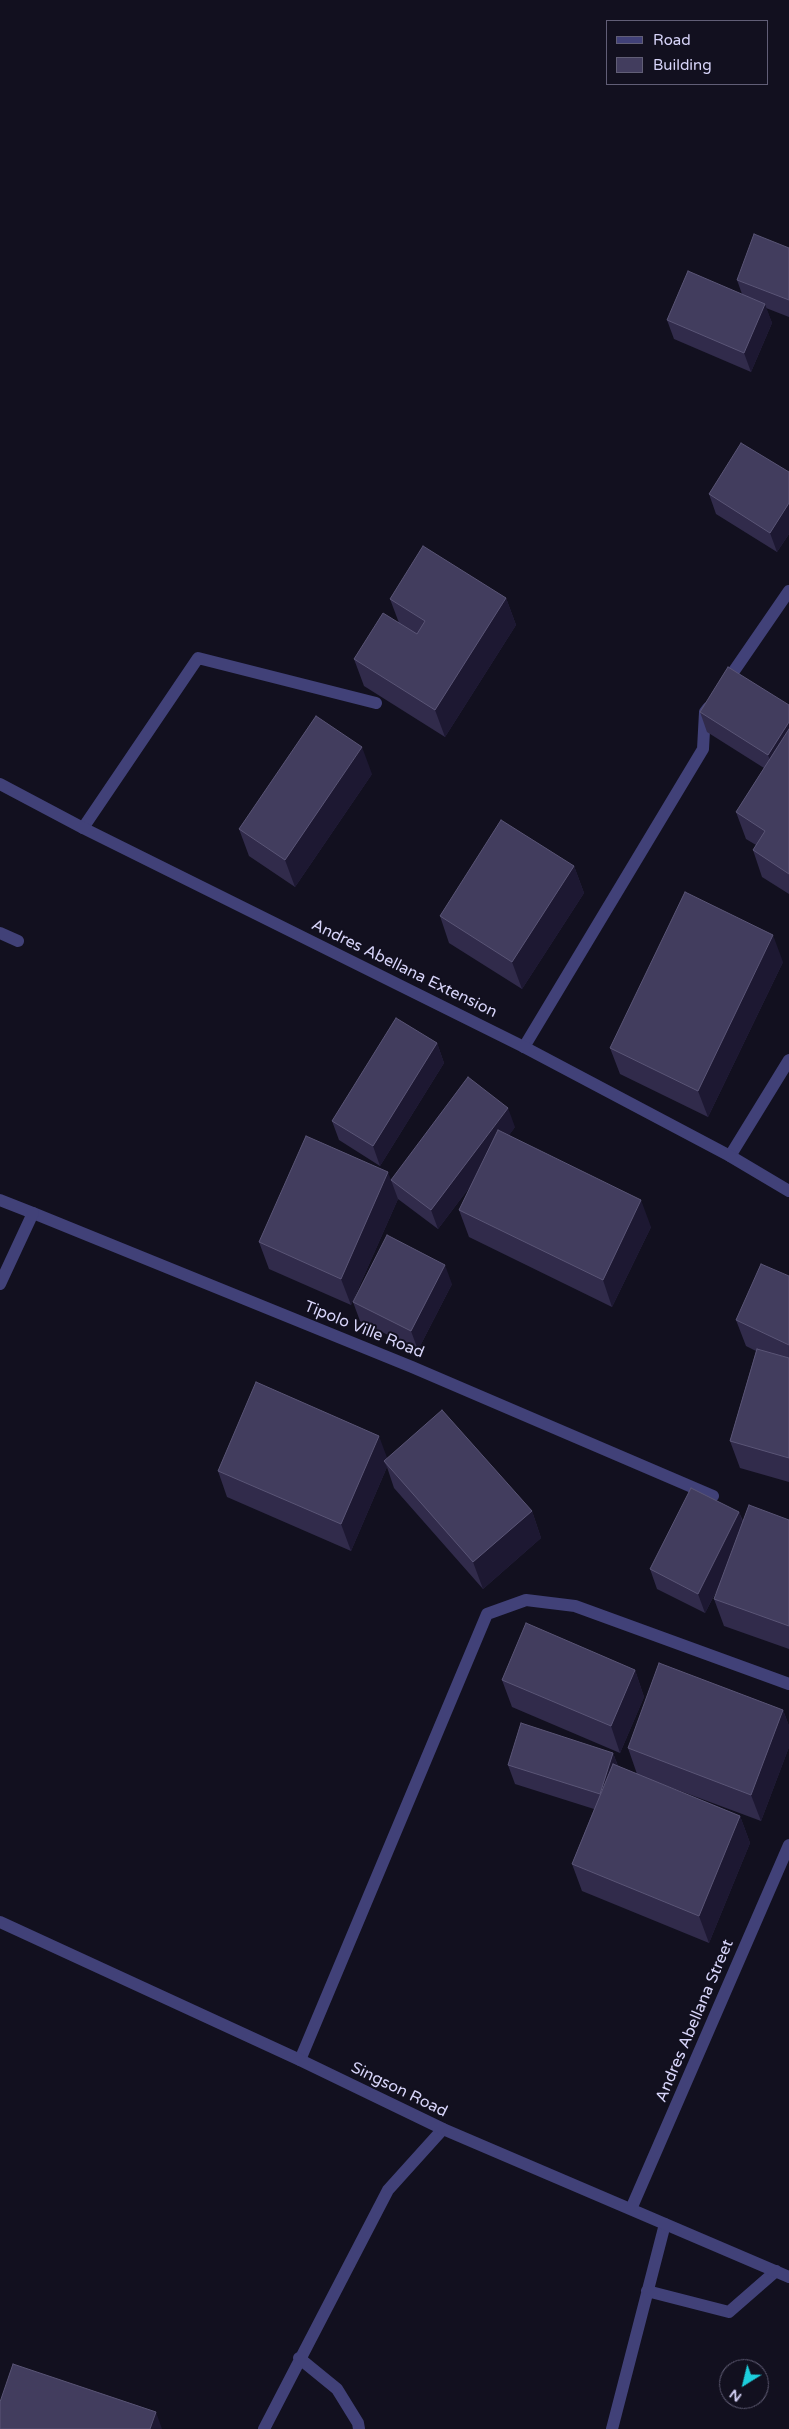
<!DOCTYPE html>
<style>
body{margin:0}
#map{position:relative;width:789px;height:2429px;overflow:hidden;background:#12101f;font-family:"Varela Round",sans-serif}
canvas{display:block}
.legend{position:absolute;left:606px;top:20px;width:162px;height:65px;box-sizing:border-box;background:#12101f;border:1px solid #615e76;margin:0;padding:6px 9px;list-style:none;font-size:15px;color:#d7d4f9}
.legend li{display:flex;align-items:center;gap:10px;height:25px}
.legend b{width:25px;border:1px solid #615e76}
.north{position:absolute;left:719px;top:2359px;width:50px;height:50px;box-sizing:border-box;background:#12101f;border:1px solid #615e76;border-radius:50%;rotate:216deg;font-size:14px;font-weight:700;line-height:20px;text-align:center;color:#d7d4f9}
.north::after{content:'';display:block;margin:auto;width:18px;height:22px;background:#1dcedc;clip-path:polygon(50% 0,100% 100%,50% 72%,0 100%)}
</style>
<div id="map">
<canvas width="789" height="2429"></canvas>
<ul class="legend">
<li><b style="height:6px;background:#414178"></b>Road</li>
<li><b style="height:14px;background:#423d5e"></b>Building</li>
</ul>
<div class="north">N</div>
</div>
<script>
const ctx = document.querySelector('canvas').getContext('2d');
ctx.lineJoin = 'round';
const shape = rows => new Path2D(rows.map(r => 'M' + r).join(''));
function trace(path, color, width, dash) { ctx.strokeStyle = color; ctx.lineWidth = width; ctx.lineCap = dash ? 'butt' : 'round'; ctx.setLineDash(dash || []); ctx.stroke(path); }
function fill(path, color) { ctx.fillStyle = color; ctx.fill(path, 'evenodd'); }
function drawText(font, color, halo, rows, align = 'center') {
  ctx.font = font + ' "Varela Round",sans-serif'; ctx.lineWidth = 4; ctx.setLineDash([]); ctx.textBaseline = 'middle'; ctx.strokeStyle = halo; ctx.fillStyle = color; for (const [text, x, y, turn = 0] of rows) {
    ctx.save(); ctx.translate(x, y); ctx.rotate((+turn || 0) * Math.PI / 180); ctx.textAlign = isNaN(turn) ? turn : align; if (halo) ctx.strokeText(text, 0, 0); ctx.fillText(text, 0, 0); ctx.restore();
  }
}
trace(shape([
 [83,828,198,658,376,703],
 [647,2291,729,2312,776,2271],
 [299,2358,337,2389,358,2423,359,2429],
 [264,2429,388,2190,443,2129],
 [612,2429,665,2224]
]), '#414178', 12);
trace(shape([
 [725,684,789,591],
 [0,933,18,941],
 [524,1047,703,749,705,712,708,708],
 [730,1156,789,1060],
 [33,1213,412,1367,713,1496],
 [300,2060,487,1614,526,1600,575,1606,789,1684]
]), '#414178', 12);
trace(shape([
 [0,784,83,828,524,1047,730,1156,789,1191],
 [0,1200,33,1213,0,1284],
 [0,1922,300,2060,443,2129,789,2277],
 [631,2209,789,1845]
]), '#414178', 12);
fill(shape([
 [789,248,789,317,766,308,772,323,751,372,674,339,667,320,742,294,737,280],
 [789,472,789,534,777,552,716,514,709,494],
 [506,598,516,625,445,737,364,686,354,659,399,623,390,599],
 [789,705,789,894,762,877,753,850,756,845,746,839,736,812,764,768,707,732,700,712],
 [372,774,295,887,249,856,239,829],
 [574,866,584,893,522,989,449,943,440,916],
 [783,962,708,1117,620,1074,610,1048],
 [437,1043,444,1063,380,1166,339,1140,332,1121],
 [515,1127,509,1135,651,1227,612,1307,469,1237,459,1210,472,1184,438,1229,398,1199,351,1305,269,1269,259,1242,391,1180],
 [789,1276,789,1482,740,1468,730,1441,756,1351,746,1346,736,1320],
 [452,1284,418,1350,360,1321,353,1302],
 [387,1459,532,1511,541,1538,483,1589,394,1488,387,1467,351,1551,227,1497,218,1471],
 [739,1512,743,1521,789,1520,789,1649,724,1626,714,1599,719,1586,705,1613,657,1589,650,1569],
 [635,1670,644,1697,620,1753,512,1707,502,1680],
 [783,1710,789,1726,789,1747,761,1821,648,1779,740,1816,750,1843,709,1943,582,1891,572,1864,594,1809,515,1784,508,1765,613,1753,618,1766,637,1774,628,1748]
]), '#312b4b');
fill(shape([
 [765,304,772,323,751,372,744,353],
 [789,503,789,534,777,552,770,533],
 [506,598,516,625,445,737,435,710],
 [789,722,789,753,775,775,768,755],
 [362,747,372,774,295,887,285,860],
 [574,866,584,893,522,989,512,962],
 [773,935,783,962,708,1117,698,1091],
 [437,1043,444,1063,380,1166,373,1146],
 [508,1108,515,1127,438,1229,431,1210],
 [388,1172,398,1199,351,1305,341,1279],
 [641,1200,651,1227,612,1307,603,1280],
 [445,1265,452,1284,418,1350,411,1331],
 [379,1436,389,1463,384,1461,387,1467,351,1551,341,1524],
 [532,1511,541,1538,483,1589,473,1562],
 [739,1512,746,1532,705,1613,698,1594],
 [635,1670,644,1697,620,1753,611,1726],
 [783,1710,789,1726,789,1747,761,1821,751,1795],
 [613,1753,620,1772,600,1794],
 [740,1816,750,1843,709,1943,699,1916],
 [156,2412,162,2429,150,2429]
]), '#1d1832');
const building = shape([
 [754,234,789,248,789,300,737,280,754,234],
 [688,271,765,304,744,353,667,320,688,271],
 [741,443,789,472,789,503,770,533,709,494,741,443],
 [423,546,506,598,435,710,354,659,383,613,417,634,425,621,390,599,423,546],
 [728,667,789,705,789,722,768,755,700,712,728,667],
 [316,716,362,747,285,860,239,829,316,716],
 [789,729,789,874,753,850,765,831,736,812,789,729],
 [501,820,574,866,512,962,440,916,501,820],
 [685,892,773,935,698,1091,610,1048,685,892],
 [396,1018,437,1043,373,1146,332,1121,396,1018],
 [468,1077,508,1108,431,1210,391,1180,468,1077],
 [498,1130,641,1200,603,1280,459,1210,498,1130],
 [306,1136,388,1172,341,1279,259,1242,306,1136],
 [387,1235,445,1265,411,1331,353,1302,387,1235],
 [761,1264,789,1276,789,1345,736,1320,761,1264],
 [757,1349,789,1358,789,1458,730,1441,757,1349],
 [256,1382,379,1436,341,1524,218,1471,256,1382],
 [442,1410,532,1511,473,1562,384,1461,442,1410],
 [691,1488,739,1512,698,1594,650,1569,691,1488],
 [749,1505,789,1520,789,1626,714,1599,749,1505],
 [526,1623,635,1670,611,1726,502,1680,526,1623],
 [659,1663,783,1710,751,1795,628,1748,659,1663],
 [521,1723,613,1753,600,1794,508,1765,521,1723],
 [613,1764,740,1816,699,1916,572,1864,613,1764],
 [13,2364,156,2412,150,2429,0,2429,0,2402,13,2364]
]);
fill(building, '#423d5e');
trace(building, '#5a5576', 1);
drawText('16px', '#d7d4f9', '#12101f', [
 ["Andres Abellana Extension",404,969,26],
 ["Tipolo Ville Road",364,1330,22],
 ["Andres Abellana Street",695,2021,-67],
 ["Singson Road",399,2090,26]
]);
</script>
